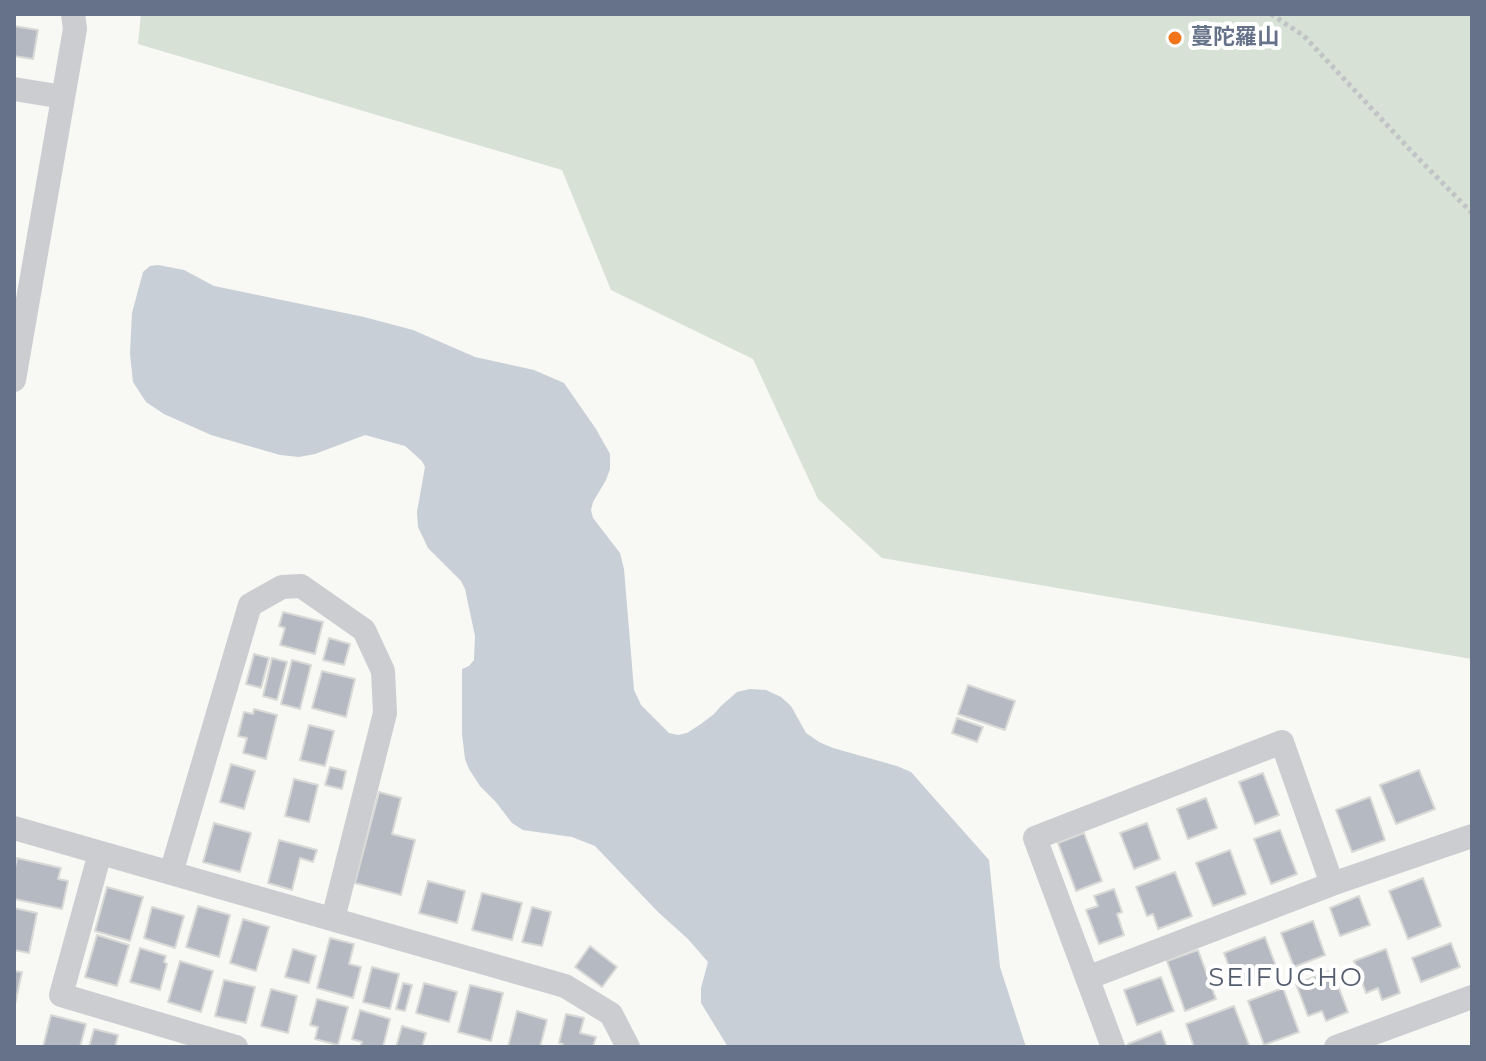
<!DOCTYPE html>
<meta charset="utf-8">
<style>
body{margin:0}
#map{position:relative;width:1486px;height:1061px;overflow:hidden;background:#f8f8f5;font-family:Montserrat,sans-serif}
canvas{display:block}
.frame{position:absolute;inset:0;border:16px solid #657289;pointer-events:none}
</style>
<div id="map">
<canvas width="1486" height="1061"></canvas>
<div class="frame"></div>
</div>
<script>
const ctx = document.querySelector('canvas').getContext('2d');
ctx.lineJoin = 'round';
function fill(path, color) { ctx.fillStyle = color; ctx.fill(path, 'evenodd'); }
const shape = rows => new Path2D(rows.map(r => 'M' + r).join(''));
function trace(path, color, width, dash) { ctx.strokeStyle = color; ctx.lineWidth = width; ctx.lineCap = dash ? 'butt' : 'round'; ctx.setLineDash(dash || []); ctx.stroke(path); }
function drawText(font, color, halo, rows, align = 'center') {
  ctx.font = font + ' Montserrat,"Noto Sans JP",sans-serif'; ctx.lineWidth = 8; ctx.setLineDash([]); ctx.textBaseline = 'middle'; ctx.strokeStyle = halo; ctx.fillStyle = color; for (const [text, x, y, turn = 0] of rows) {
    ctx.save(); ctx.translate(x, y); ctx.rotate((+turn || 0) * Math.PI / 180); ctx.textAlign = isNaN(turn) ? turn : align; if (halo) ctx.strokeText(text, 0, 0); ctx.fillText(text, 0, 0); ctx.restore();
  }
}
fill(shape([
 [141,14,1472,14,1472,659,882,558,818,499,753,359,611,290,562,170,138,44]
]), '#d8e1d6');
fill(shape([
 [158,265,184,270,214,286,364,317,413,330,475,357,534,370,564,383,596,429,610,454,610,469,606,480,593,502,591,510,593,518,620,553,624,569,634,690,641,705,669,733,678,735,687,733,701,724,714,714,721,706,737,692,750,689,766,690,781,697,791,706,806,733,819,742,833,748,897,766,911,772,989,860,1000,967,1026,1047,728,1047,701,1003,701,988,708,962,688,939,658,912,595,846,572,837,523,830,512,823,495,801,480,786,469,769,465,759,462,734,462,669,469,666,474,660,475,636,465,589,461,581,428,548,418,527,417,512,425,467,422,461,405,446,365,435,315,454,299,457,280,455,211,435,164,414,146,402,133,382,130,354,132,313,143,272,150,266]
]), '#c8cfd6');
const building = shape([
 [14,26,38,30,33,59,14,56,14,26],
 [283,612,323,622,315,654,280,645,285,628,279,626,283,612],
 [329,638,350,644,344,665,323,660,329,638],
 [254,654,269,658,261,688,246,684,254,654],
 [272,658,287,662,277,700,263,696,272,658],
 [292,660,311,665,300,709,281,704,292,660],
 [322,671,355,679,346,717,312,708,322,671],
 [968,685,1015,701,1005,730,958,714,968,685],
 [254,709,277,715,266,759,243,753,247,738,238,736,244,712,253,714,254,709],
 [957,718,983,727,977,742,952,733,957,718],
 [309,725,334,731,325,766,300,760,309,725],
 [231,764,255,771,244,809,220,802,231,764],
 [330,767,346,771,342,789,325,785,330,767],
 [1419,770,1435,809,1396,824,1380,785,1419,770],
 [1263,773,1279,815,1255,824,1239,782,1263,773],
 [294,779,318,785,309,822,285,816,294,779],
 [379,792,401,798,392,834,415,840,401,895,355,883,379,792],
 [1370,797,1385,840,1352,852,1336,810,1370,797],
 [1206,798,1217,828,1188,839,1177,809,1206,798],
 [214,823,251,833,240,872,203,862,214,823],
 [1147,823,1160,859,1134,869,1120,833,1147,823],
 [1280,830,1297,874,1271,884,1254,839,1280,830],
 [1084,833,1102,881,1076,891,1058,843,1084,833],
 [279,840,317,850,313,862,300,858,292,890,268,883,279,840],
 [1230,850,1246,894,1213,906,1196,863,1230,850],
 [17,858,61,868,58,879,68,881,62,909,14,899,14,872,17,858],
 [1175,872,1192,916,1158,929,1153,914,1147,916,1136,887,1175,872],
 [1423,878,1441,926,1408,939,1389,891,1423,878],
 [428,881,465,891,457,923,419,913,428,881],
 [107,887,143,897,130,941,95,931,107,887],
 [1114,889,1122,912,1117,914,1124,935,1099,944,1086,910,1098,906,1094,896,1114,889],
 [482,893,522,903,512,940,472,930,482,893],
 [1359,896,1370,925,1340,936,1330,908,1359,896],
 [198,906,230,915,219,957,186,947,198,906],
 [152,907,184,916,175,948,144,938,152,907],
 [532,907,551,912,542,946,522,942,532,907],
 [14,908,37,913,29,953,14,950,14,908],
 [243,919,269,927,256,971,230,963,243,919],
 [1313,921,1325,955,1294,967,1281,933,1313,921],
 [97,935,129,945,117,986,85,977,97,935],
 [1265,937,1277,969,1236,985,1224,953,1265,937],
 [330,938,354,944,349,964,361,967,353,998,317,988,330,938],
 [1451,943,1460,967,1421,982,1412,958,1451,943],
 [590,946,617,967,602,987,575,967,590,946],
 [140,948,166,956,164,962,167,964,160,990,130,982,140,948],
 [293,949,316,956,309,983,285,977,293,949],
 [1386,949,1400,993,1382,1000,1378,988,1366,993,1354,961,1386,949],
 [1198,950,1216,999,1185,1011,1167,961,1198,950],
 [180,961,213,971,201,1012,168,1002,180,961],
 [372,967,399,974,390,1009,363,1002,372,967],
 [1332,970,1348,1012,1326,1021,1322,1011,1308,1016,1296,984,1332,970],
 [14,971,22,972,14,1009,14,971],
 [1161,977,1174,1011,1137,1025,1124,990,1161,977],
 [224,980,255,987,246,1023,215,1016,224,980],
 [403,983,412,985,405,1011,396,1009,403,983],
 [424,983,457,992,449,1022,416,1013,424,983],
 [470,985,503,993,491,1041,458,1032,470,985],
 [1283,988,1299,1032,1264,1045,1248,1001,1283,988],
 [271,989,297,996,288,1033,261,1026,271,989],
 [317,999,348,1007,338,1045,315,1039,318,1027,310,1025,317,999],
 [1234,1006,1249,1045,1242,1047,1194,1047,1186,1024,1234,1006],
 [360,1010,390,1019,383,1047,360,1047,362,1042,352,1039,360,1010],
 [517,1011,547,1020,540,1047,508,1047,517,1011],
 [566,1014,584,1018,580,1033,596,1037,593,1047,562,1047,563,1044,559,1043,566,1014],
 [51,1015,86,1024,80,1047,43,1047,51,1015],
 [402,1026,426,1033,422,1047,396,1047,402,1026],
 [94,1029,118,1035,115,1047,89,1047,94,1029],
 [1161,1031,1167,1047,1129,1047,1128,1044,1161,1031]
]);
fill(building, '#b5bac2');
trace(building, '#d9dad7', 2);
trace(shape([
 [1271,14,1304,36,1414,154,1472,213]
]), '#c1c3c6', 5, [4, 4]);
trace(shape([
 [14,89,63,97],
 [14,380,75,29,73,14],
 [14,828,565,986,611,1014,628,1047],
 [100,853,61,995,236,1047],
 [171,873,250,605,282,587,301,586,364,630,383,671,385,713,333,919],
 [1087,978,1332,884],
 [1113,1047,1035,838,1282,742,1332,884,1472,836],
 [1336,1047,1472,997]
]), '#cbcdd1', 24);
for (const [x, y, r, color] of [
 [1175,38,8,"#f2751c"]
]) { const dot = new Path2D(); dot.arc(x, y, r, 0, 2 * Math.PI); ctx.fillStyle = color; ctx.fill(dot); trace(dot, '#fff', 3); }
drawText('bold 22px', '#657289', '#fff', [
 ["蔓陀羅山",1191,38]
], 'left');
ctx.letterSpacing = '2px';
drawText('26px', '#535d6d', '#fff', [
 ["SEIFUCHO",1286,978]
]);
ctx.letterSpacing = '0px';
</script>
